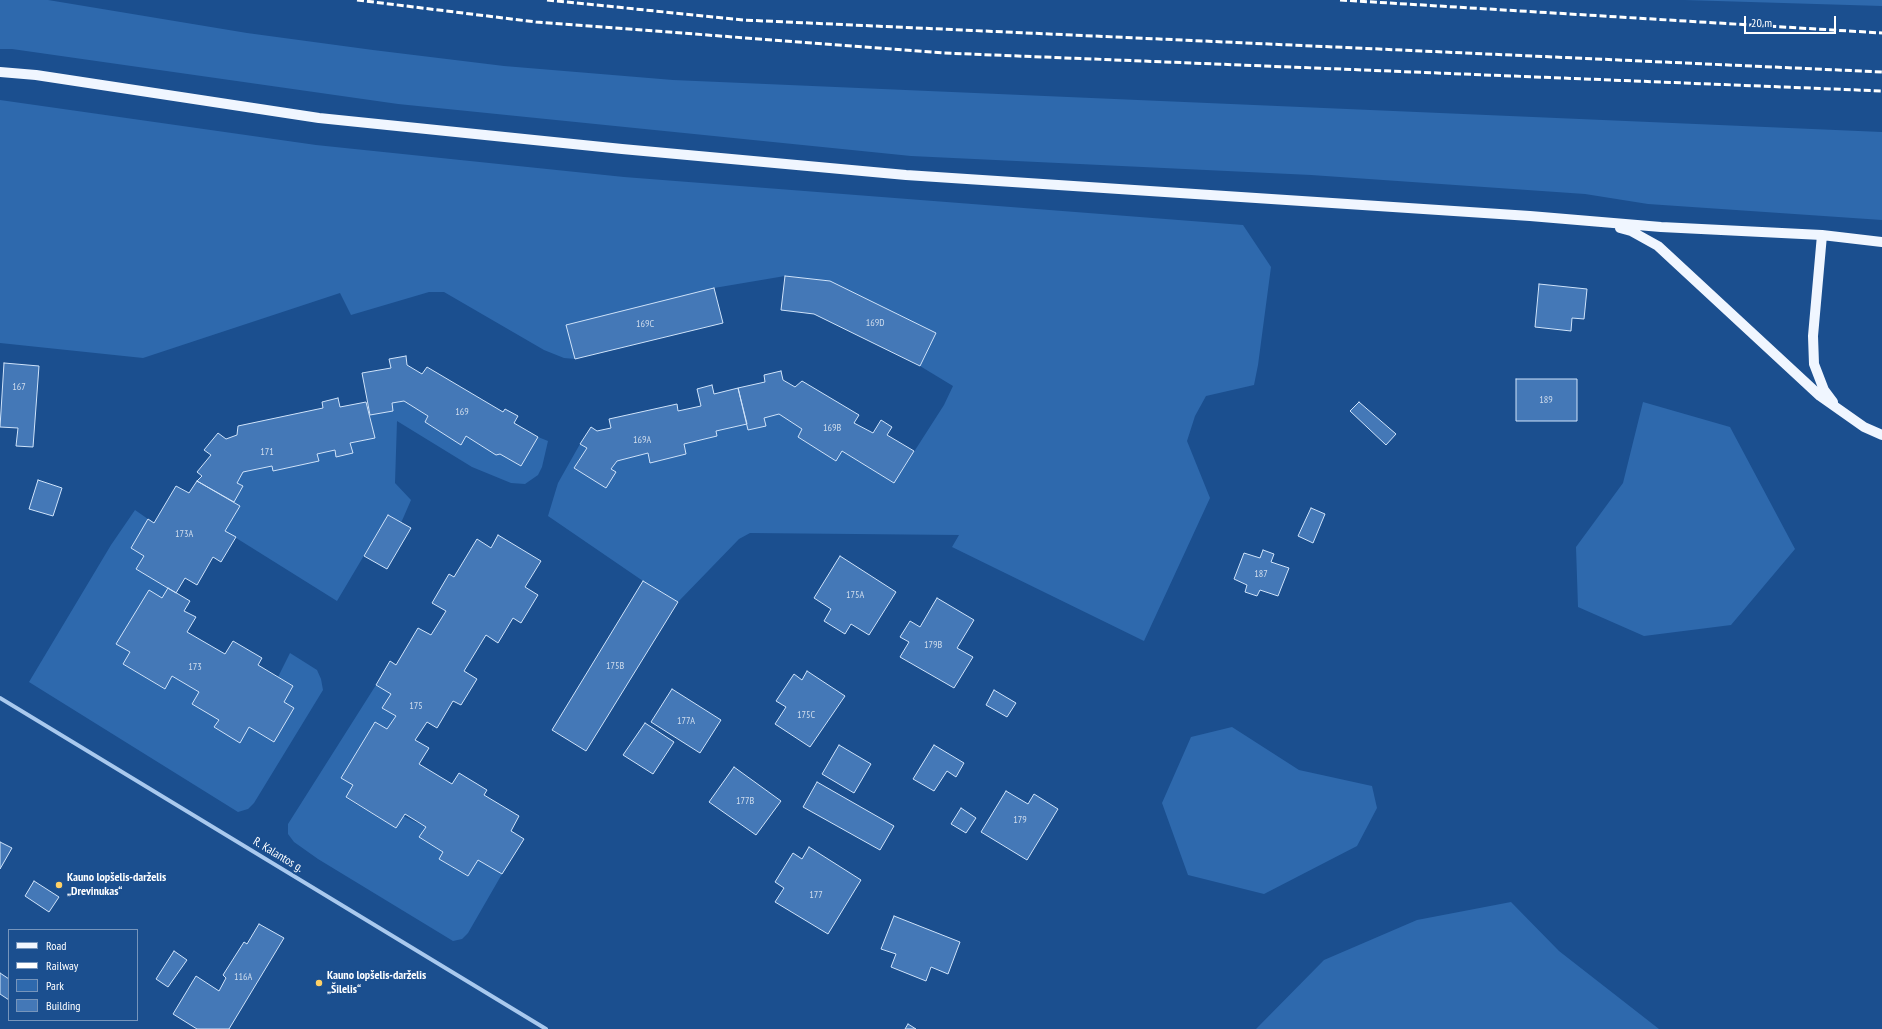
<!DOCTYPE html>
<meta charset="utf-8">
<style>
body{margin:0}
#map{position:relative;width:1882px;height:1029px;overflow:hidden;background:#1b4f8f;font-family:"PT Sans Narrow",sans-serif}
canvas{display:block}
.legend{position:absolute;left:8px;top:929px;width:130px;height:92px;box-sizing:border-box;background:#1b4f8f;border:1px solid #7695bc;margin:0;padding:5px 7px;list-style:none;font-size:12px;color:#fff}
.legend li{display:flex;align-items:center;gap:8px;height:20px}
.legend b{width:20px;border:1px solid #7695bc}
.scale{position:absolute;left:1744px;top:16px;width:92px;height:18px;box-sizing:border-box;border:2px solid #fff;border-top:0;padding-left:5px;font-size:12px;line-height:14px;white-space:nowrap;color:#fff;-webkit-text-stroke:3px #1b4f8f;paint-order:stroke}
</style>
<div id="map">
<canvas width="1882" height="1029"></canvas>
<ul class="legend">
<li><b style="height:5px;background:#f0f6ff"></b>Road</li>
<li><b style="height:5px;background:#fff"></b>Railway</li>
<li><b style="height:11px;background:#2e69ad"></b>Park</li>
<li><b style="height:11px;background:#4478b7"></b>Building</li>
</ul>
<div class="scale">20 m</div>
</div>
<script>
const ctx = document.querySelector('canvas').getContext('2d');
ctx.lineJoin = 'round';
function fill(path, color) { ctx.fillStyle = color; ctx.fill(path, 'evenodd'); }
const shape = rows => new Path2D(rows.map(r => 'M' + r).join(''));
function trace(path, color, width, dash) { ctx.strokeStyle = color; ctx.lineWidth = width; ctx.lineCap = dash ? 'butt' : 'round'; ctx.setLineDash(dash || []); ctx.stroke(path); }
function drawText(font, color, halo, rows, align = 'center') {
  ctx.font = font + ' "PT Sans Narrow",sans-serif'; ctx.lineWidth = 4; ctx.setLineDash([]); ctx.textBaseline = 'middle'; ctx.strokeStyle = halo; ctx.fillStyle = color; for (const [text, x, y, turn = 0] of rows) {
    ctx.save(); ctx.translate(x, y); ctx.rotate((+turn || 0) * Math.PI / 180); ctx.textAlign = isNaN(turn) ? turn : align; if (halo) ctx.strokeText(text, 0, 0); ctx.fillText(text, 0, 0); ctx.restore();
  }
}
fill(shape([
 [0,0,48,0,247,33,373,50,504,66,673,80,1882,132,1882,220,1648,204,1585,194,1311,175,911,156,398,104,12,49,0,49],
 [1684,0,1882,0,1882,6],
 [0,100,316,145,624,177,1243,225,1271,267,1258,365,1254,385,1206,396,1195,416,1187,441,1210,498,1144,641,952,547,959,535,750,533,739,539,678,602,643,581,548,516,558,483,580,444,587,448,574,468,611,469,617,461,648,453,651,463,686,454,684,444,717,436,716,431,747,424,748,430,765,426,764,418,779,414,802,429,798,437,836,460,842,451,894,483,944,405,953,386,920,366,936,333,830,281,785,276,714,288,567,325,575,359,564,358,544,350,444,292,429,292,351,315,340,293,143,358,0,343],
 [404,401,428,416,425,422,461,444,466,436,496,455,500,454,521,466,538,437,548,441,542,467,538,475,525,484,511,483,472,467,397,421,395,483,411,500,401,523,388,515,337,601,225,531,240,506,234,502,243,486,237,483,243,472,272,466,273,471,319,461,317,454,335,450,336,457,352,453,350,443,374,438,370,415,393,411,392,403],
 [1643,402,1730,427,1795,549,1731,625,1644,636,1578,607,1576,547,1623,483],
 [135,510,148,519,131,548,144,556,136,569,168,588,162,598,149,590,117,644,130,652,123,664,164,689,172,676,199,692,219,720,214,727,240,742,249,727,274,742,294,708,284,702,293,686,278,677,290,653,317,670,321,679,323,690,254,803,248,809,238,812,29,682,111,545],
 [376,685,391,694,382,708,396,716,387,729,375,722,341,778,353,785,346,798,396,828,403,816,426,827,420,838,443,852,439,859,467,876,478,860,502,874,468,933,462,939,453,941,318,859,294,842,288,834,288,824],
 [1232,727,1299,770,1372,786,1377,808,1357,846,1264,894,1188,875,1162,803,1191,737],
 [1511,902,1559,951,1659,1029,1256,1029,1324,960,1417,920]
]), '#2e69ad');
const building = shape([
 [785,276,830,281,936,333,920,366,814,314,781,310,785,276],
 [1539,284,1587,289,1584,319,1572,318,1571,331,1535,327,1539,284],
 [714,288,723,323,575,359,566,325,714,288],
 [406,356,407,365,422,374,427,367,503,412,505,409,518,416,514,423,538,437,521,466,500,454,496,455,466,436,461,445,425,422,428,416,404,401,392,403,393,411,370,415,362,373,391,368,389,359,406,356],
 [4,363,39,366,33,447,16,446,18,428,0,427,4,363],
 [781,371,783,380,795,387,802,381,859,415,854,423,873,433,881,420,892,427,887,435,914,451,894,483,842,451,836,461,798,437,802,429,779,414,764,418,766,426,748,430,738,388,765,382,764,375,781,371],
 [1516,379,1577,379,1577,421,1516,421,1516,379],
 [712,385,714,394,738,388,747,424,716,431,717,436,684,444,686,454,650,463,648,453,617,461,611,469,616,472,606,488,574,468,587,448,580,444,591,427,597,431,611,428,609,419,677,404,678,411,701,406,697,389,712,385],
 [338,398,340,407,366,402,375,438,350,443,353,453,336,457,335,450,317,454,319,461,273,471,272,466,243,472,237,483,243,486,234,502,197,481,202,476,197,472,211,455,204,450,218,433,226,439,237,435,238,426,323,408,322,402,338,398],
 [1359,402,1396,434,1386,445,1350,411,1359,402],
 [38,480,62,488,53,516,29,509,38,480],
 [197,481,240,506,225,531,236,537,221,562,213,557,197,585,185,578,176,593,136,569,144,556,131,548,148,519,154,523,176,486,189,493,197,481],
 [1311,508,1325,514,1313,543,1298,536,1311,508],
 [388,515,411,528,387,569,364,556,388,515],
 [498,535,541,561,525,587,538,595,521,623,513,618,498,643,486,635,464,671,477,679,461,705,453,701,437,728,427,722,415,740,429,748,419,764,452,784,459,773,487,790,484,795,519,816,511,831,524,839,502,874,478,860,468,876,439,859,443,852,419,837,426,827,405,814,396,828,346,797,353,785,341,778,375,722,387,729,396,716,382,708,391,694,376,685,390,661,396,665,418,628,431,635,446,611,432,603,449,574,454,577,477,539,491,548,498,535],
 [1263,550,1274,554,1271,562,1289,568,1278,596,1260,590,1257,596,1245,592,1247,585,1234,579,1244,553,1260,558,1263,550],
 [840,556,896,592,869,635,851,624,845,634,824,621,831,609,814,598,840,556],
 [643,581,678,602,586,751,552,730,643,581],
 [168,588,190,601,184,611,196,617,187,632,225,654,233,641,262,658,258,665,293,686,284,702,294,708,274,742,249,727,240,743,214,727,219,720,192,704,199,692,172,676,165,689,123,664,130,652,116,644,149,590,162,598,168,588],
 [937,598,974,620,957,648,973,657,954,688,900,657,909,642,900,637,910,621,920,627,937,598],
 [807,671,845,696,810,747,775,724,786,707,776,701,794,674,802,680,807,671],
 [672,689,721,720,700,753,651,722,672,689],
 [994,690,1016,703,1007,717,986,705,994,690],
 [645,723,674,742,653,774,623,755,645,723],
 [839,745,871,764,854,793,822,774,839,745],
 [934,745,964,763,956,777,947,771,934,791,913,779,934,745],
 [734,767,781,801,756,835,709,802,734,767],
 [817,782,894,826,880,850,803,807,817,782],
 [1006,791,1028,804,1034,794,1058,809,1027,860,981,832,1006,791],
 [961,808,976,818,966,833,951,824,961,808],
 [0,842,12,848,0,869,0,842],
 [809,847,861,880,828,934,775,902,784,888,775,882,793,853,802,859,809,847],
 [34,881,59,897,49,912,25,896,34,881],
 [894,916,960,942,948,974,931,967,926,981,891,967,896,954,881,949,894,916],
 [259,924,284,938,229,1029,197,1029,173,1014,196,976,219,991,226,978,223,975,244,942,247,944,259,924],
 [174,951,187,960,168,987,156,979,174,951],
 [0,973,9,979,9,1000,0,994,0,973],
 [908,1024,916,1029,905,1029,908,1024]
]);
fill(building, '#4478b7');
trace(building, '#cfe3fa', 1);
trace(shape([
 [0,698,546,1029]
]), '#a9c9ee', 4);
trace(shape([
 [0,72,36,75,319,118,622,149,906,175,1530,216,1661,227,1822,235,1882,242],
 [1620,228,1631,231,1658,246,1820,396,1864,427,1882,435],
 [1822,235,1813,336,1814,364,1824,390,1833,402]
]), '#f0f6ff', 10);
trace(shape([
 [357,0,536,22,944,53,1882,91],
 [547,0,743,20,1882,72],
 [1340,0,1882,33]
]), '#fff', 3, [7, 3]);
for (const [x, y, r, color] of [
 [59,885,4,"#ffd166"],
 [319,983,4,"#ffd166"]
]) { const dot = new Path2D(); dot.arc(x, y, r, 0, 2 * Math.PI); ctx.fillStyle = color; ctx.fill(dot); trace(dot, '#1b4f8f', 1.5); }
drawText('10px', '#d0dded', null, [
 ["169D",875,323],
 ["169C",645,324],
 ["167",19,387],
 ["189",1546,400],
 ["169",462,412],
 ["169B",832,428],
 ["169A",642,440],
 ["171",267,452],
 ["173A",184,534],
 ["187",1261,574],
 ["175A",855,595],
 ["179B",933,645],
 ["175B",615,666],
 ["173",195,667],
 ["175",416,706],
 ["175C",806,715],
 ["177A",686,721],
 ["177B",745,801],
 ["179",1020,820],
 ["177",816,895],
 ["116A",243,977]
]);
drawText('12px', '#fff', '#1b4f8f', [
 ["R. Kalantos g.",278,855,31]
]);
drawText('bold 12px', '#fff', '#1b4f8f', [
 ["Kauno lopšelis-darželis",67,878],
 ["„Drevinukas“",67,892],
 ["Kauno lopšelis-darželis",327,976],
 ["„Šilelis“",327,990]
], 'left');
</script>
